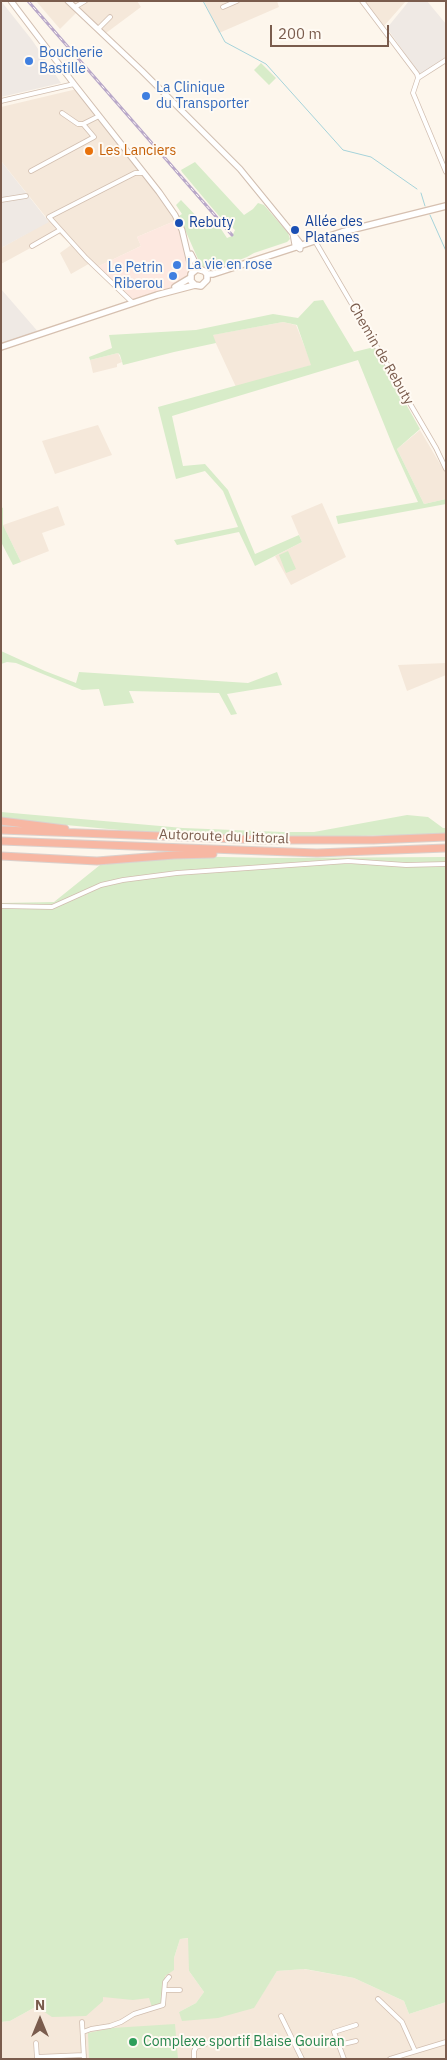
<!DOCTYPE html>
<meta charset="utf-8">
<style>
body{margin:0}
#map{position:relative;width:447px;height:2060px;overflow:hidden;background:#fdf6ec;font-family:"IBM Plex Sans",sans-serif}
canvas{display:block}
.frame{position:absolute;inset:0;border:2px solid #7a5c4d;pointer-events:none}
.north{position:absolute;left:15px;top:1995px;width:50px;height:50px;-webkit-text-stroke:4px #fffaf3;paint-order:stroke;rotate:0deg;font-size:14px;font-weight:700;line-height:20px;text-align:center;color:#7a5c4d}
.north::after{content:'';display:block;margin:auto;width:18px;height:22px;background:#7a5c4d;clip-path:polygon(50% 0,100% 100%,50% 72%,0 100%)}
.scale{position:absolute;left:270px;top:25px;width:119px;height:22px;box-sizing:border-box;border:2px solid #7a5c4d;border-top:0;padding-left:6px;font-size:15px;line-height:18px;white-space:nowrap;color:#7a5c4d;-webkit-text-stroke:4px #fffaf3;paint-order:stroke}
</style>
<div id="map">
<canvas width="447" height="2060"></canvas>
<div class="frame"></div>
<div class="north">N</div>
<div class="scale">200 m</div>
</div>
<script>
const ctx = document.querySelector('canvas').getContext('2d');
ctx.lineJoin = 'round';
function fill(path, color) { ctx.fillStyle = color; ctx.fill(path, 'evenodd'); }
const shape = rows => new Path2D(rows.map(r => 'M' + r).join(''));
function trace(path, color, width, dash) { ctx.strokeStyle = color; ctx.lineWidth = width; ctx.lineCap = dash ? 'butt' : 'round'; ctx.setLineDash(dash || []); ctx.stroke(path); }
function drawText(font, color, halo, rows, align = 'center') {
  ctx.font = font + ' "IBM Plex Sans",sans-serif'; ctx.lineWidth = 4; ctx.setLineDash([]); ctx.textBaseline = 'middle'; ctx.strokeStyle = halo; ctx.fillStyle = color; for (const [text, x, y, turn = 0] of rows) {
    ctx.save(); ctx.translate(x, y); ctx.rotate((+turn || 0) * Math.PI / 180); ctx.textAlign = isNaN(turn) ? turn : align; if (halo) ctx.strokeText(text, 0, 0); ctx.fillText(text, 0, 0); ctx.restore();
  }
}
fill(shape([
 [36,1,137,1,141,7,106,33,80,9,60,29],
 [204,1,277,1,279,7,219,33],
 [364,1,406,1,384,26],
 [77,89,144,173,177,220,137,237,141,246,97,267,92,262,71,274,60,253,71,245,58,233,1,264,1,248,49,221,1,161,1,107],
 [283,322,296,325,312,365,236,387,212,335],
 [118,353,122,362,117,364,117,367,93,373,90,360],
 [98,425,112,455,55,474,42,441],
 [420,430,446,474,446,499,424,504,397,449],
 [322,503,346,557,291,585,275,556,302,542,291,516],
 [58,506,65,525,42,533,49,551,21,562,3,525],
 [446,663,446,675,407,691,398,665],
 [189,1938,189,1971,204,1992,196,2003,179,2012,253,2008,277,1971,304,1969,354,1978,404,2001,409,2014,446,2002,446,2059,1,2059,1,2022,10,2021,39,2005,43,2011,103,1979,174,1970,174,1958,180,1939]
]), '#f5e8da');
fill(shape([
 [177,220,192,272,179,286,135,303,97,267,141,246,137,237]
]), '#fde8e0');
fill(shape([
 [1,1,32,40,61,83,1,97],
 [409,1,427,1,446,24,446,58,420,75,387,28],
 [1,161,49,222,1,248],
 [1,289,40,334,1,347]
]), '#efe9e4');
fill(shape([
 [261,63,276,78,269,85,254,70],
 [195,162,244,215,253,209,258,203,264,205,288,233,290,239,287,242,254,253,247,257,210,271,201,266,179,216,182,214,176,205,181,200,201,221,211,224,217,223,227,238,232,236,235,230,219,216,182,172,181,170],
 [323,300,354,352,374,347,420,429,397,449,424,504,446,499,446,504,338,524,336,516,418,502,394,449,358,360,172,416,183,466,205,464,228,490,255,554,299,535,302,542,255,566,239,532,177,545,174,540,238,527,223,491,205,471,176,479,158,407,311,365,297,325,283,322,213,335,216,343,174,352,123,365,120,355,118,353,90,360,89,357,112,348,109,335,196,330,273,314,298,318,314,301],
 [1,507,3,508,3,525,21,562,13,565,1,542],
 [288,551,296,569,286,573,279,555],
 [1,651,45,671,76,683,79,672,248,683,277,672,282,685,227,694,237,714,231,715,219,693,129,691,134,703,104,706,99,689,82,690,16,663,7,662,1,664],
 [1,812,183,828,283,832,314,832,407,815,428,817,443,828,446,828,446,834,310,837,141,832,1,819],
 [174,856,272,858,446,857,446,2002,409,2014,404,2001,354,1978,305,1969,277,1971,254,2008,218,2018,182,2021,179,2012,196,2003,204,1992,189,1971,188,1938,180,1939,174,1958,174,1970,165,1976,163,2005,152,2007,149,1998,133,2000,103,1997,103,2001,86,2016,52,2017,43,2011,39,2005,10,2021,1,2022,1,903,54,902,100,865],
 [175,2024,178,2059,89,2059,88,2033,112,2028]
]), '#d8ecc9');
trace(shape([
 [203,1,225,42,266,64,343,150,371,157,417,189],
 [421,193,425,206],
 [430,215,446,251]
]), '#a5d3da', 1);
const minor = shape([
 [362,1,417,74,418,78,413,93,446,172],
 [75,7,85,1],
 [223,7,237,1],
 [98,29,110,17],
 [418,78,446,60],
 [1,101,74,84],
 [62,113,78,124,83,124],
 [31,171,94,137,83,124,99,116],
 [1,200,26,196],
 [315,241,436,448,446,469],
 [32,246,60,230],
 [133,303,86,258,49,217,135,173,144,173],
 [1,906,52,907,101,885,123,880,177,873,348,861,406,865,446,864],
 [165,1990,180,1990],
 [378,1999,402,2022,415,2051],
 [281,2016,302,2059],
 [82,2022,84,2059],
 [83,2032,91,2029,110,2026,121,2022,134,2014,163,2005,165,1982,169,1977],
 [36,2043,37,2058],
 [339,2045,356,2041],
 [37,2057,84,2055],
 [194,2059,194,2051,196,2047,221,2039],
 [344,2059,334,2032,356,2025],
 [390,2059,446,2042]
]);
const tertiary = shape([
 [11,1,74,84,159,192,175,215,182,230,192,272],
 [68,1,142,71,240,169,293,234],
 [293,234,300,243,300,249,295,245,293,234],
 [191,254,197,266,202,270]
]);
const secondary = shape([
 [207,274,213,274,342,232,446,206],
 [175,287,190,278],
 [1,347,157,295,195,285,201,286,207,280,207,274,204,271,197,269,191,274,191,281,195,285]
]);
const motorway = shape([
 [1,821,65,829],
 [1,830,265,840,373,840,446,837],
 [1,841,317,853,446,848],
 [1,856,97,861,174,855,213,854]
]);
trace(minor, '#d1beb0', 5.5);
trace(tertiary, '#d1beb0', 7);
trace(secondary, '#d6c0b0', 8);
trace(motorway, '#dad1cd', 9);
trace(minor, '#fff', 4);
trace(tertiary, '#fff', 5);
trace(secondary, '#fff', 5.5);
trace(motorway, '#f7b7a3', 7);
const rail = shape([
 [28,1,232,235]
]);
trace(rail, '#b9a8c9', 3);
trace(rail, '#fffaf3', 1, [4]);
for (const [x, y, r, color] of [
 [29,61,5,"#3f7fe0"],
 [146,96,5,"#3f7fe0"],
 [89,151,5,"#e8710a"],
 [179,223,5,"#1a4fb4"],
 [295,230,5,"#1a4fb4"],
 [177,265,5,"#3f7fe0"],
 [173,276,5,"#3f7fe0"],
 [133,2042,5,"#2e9e5b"]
]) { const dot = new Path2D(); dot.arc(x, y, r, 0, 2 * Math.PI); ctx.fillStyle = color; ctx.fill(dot); trace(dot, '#fffaf3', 2); }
drawText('14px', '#366cbe', '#fffaf3', [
 ["Boucherie",39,53],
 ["Bastille",39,69],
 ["La Clinique",156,88],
 ["du Transporter",156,104],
 ["La vie en rose",187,265],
 ["Le Petrin",163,268,"right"],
 ["Riberou",163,284,"right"]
], 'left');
drawText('14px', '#c56008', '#fffaf3', [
 ["Les Lanciers",99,151]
], 'left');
drawText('14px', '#164399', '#fffaf3', [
 ["Allée des",305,222],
 ["Platanes",305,238],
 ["Rebuty",189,223]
], 'left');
drawText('14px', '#7a5c4d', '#fffaf3', [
 ["Chemin de Rebuty",381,354,60],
 ["Autoroute du Littoral",224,837,2]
]);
drawText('14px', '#27864d', '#fffaf3', [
 ["Complexe sportif Blaise Gouiran",143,2042]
], 'left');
</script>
